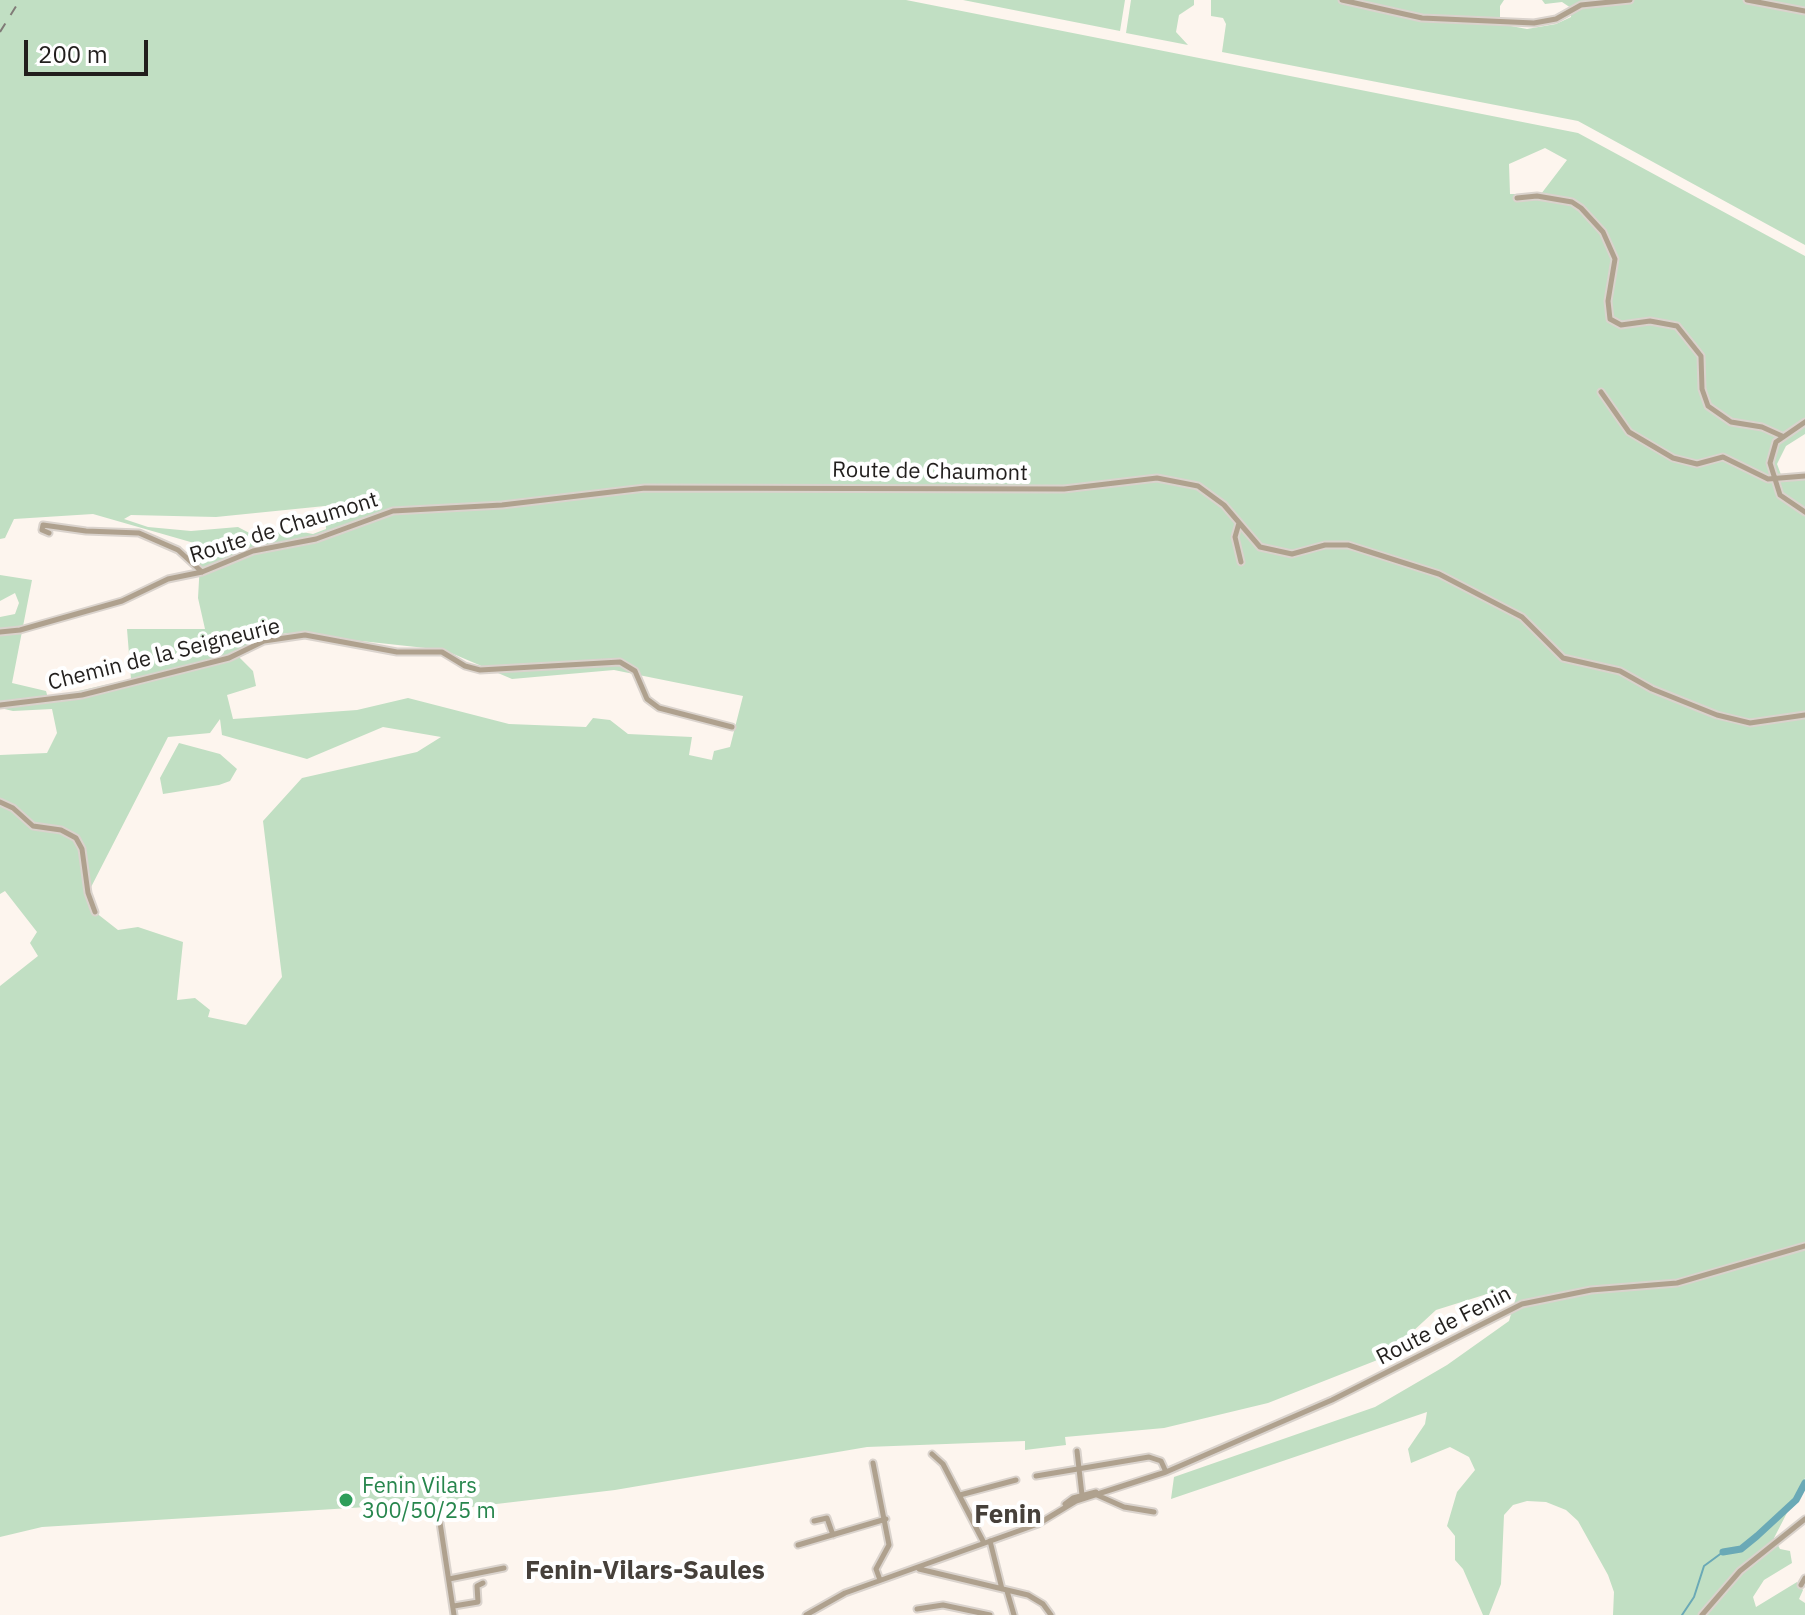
<!DOCTYPE html>
<style>
body{margin:0}
#map{position:relative;width:1805px;height:1615px;overflow:hidden;background:#fdf5ee;font-family:"IBM Plex Sans",sans-serif}
canvas{display:block}
.scale{position:absolute;left:24px;top:40px;width:124px;height:36px;box-sizing:border-box;border:4px solid #221f1d;border-top:0;padding-left:10px;font-size:24px;line-height:28px;white-space:nowrap;color:#221f1d;-webkit-text-stroke:6px #fff;paint-order:stroke}
</style>
<div id="map">
<canvas width="1805" height="1615"></canvas>
<div class="scale">200 m</div>
</div>
<script>
const ctx = document.querySelector('canvas').getContext('2d');
ctx.lineJoin = 'round';
function fill(path, color) { ctx.fillStyle = color; ctx.fill(path, 'evenodd'); }
const shape = rows => new Path2D(rows.map(r => 'M' + r).join(''));
function trace(path, color, width, dash) { ctx.strokeStyle = color; ctx.lineWidth = width; ctx.lineCap = dash ? 'butt' : 'round'; ctx.setLineDash(dash || []); ctx.stroke(path); }
function drawText(font, color, halo, rows, align = 'center') {
  ctx.font = font + ' "IBM Plex Sans",sans-serif'; ctx.lineWidth = 8; ctx.setLineDash([]); ctx.textBaseline = 'middle'; ctx.strokeStyle = halo; ctx.fillStyle = color; for (const [text, x, y, turn = 0] of rows) {
    ctx.save(); ctx.translate(x, y); ctx.rotate((+turn || 0) * Math.PI / 180); ctx.textAlign = isNaN(turn) ? turn : align; if (halo) ctx.strokeText(text, 0, 0); ctx.fillText(text, 0, 0); ctx.restore();
  }
}
fill(shape([
 [0,0,906,0,1578,133,1805,256,1805,434,1786,446,1777,464,1783,480,1805,478,1805,1478,1774,1538,1780,1549,1790,1551,1792,1563,1764,1580,1753,1597,1756,1607,1797,1582,1803,1590,1799,1599,1805,1603,1805,1615,1613,1615,1614,1592,1608,1575,1578,1521,1566,1510,1546,1502,1527,1501,1513,1505,1504,1515,1501,1584,1489,1615,1483,1615,1463,1569,1455,1560,1455,1536,1447,1526,1457,1492,1475,1470,1469,1457,1450,1447,1411,1463,1408,1449,1425,1424,1427,1412,1171,1499,1174,1477,1375,1407,1447,1365,1509,1321,1517,1294,1503,1289,1436,1310,1385,1357,1268,1403,1164,1428,1065,1437,1066,1445,1025,1450,1025,1441,867,1447,615,1490,454,1509,448,1502,42,1527,0,1537,0,986,38,956,30,943,37,932,5,891,0,894,0,755,47,753,57,733,52,709,13,711,0,708,0,617,15,614,19,603,15,593,0,601,0,575,32,580,12,683,46,691,48,698,131,679,127,629,205,629,198,598,201,545,93,514,14,519,5,538,0,539],
 [1545,148,1567,160,1541,194,1510,194,1509,164],
 [325,506,326,529,313,534,286,529,263,530,255,536,238,527,191,531,148,527,124,519,131,515,216,517],
 [287,633,444,650,512,679,614,670,743,696,730,747,714,751,712,760,689,755,692,737,628,734,610,720,593,718,586,727,509,724,408,698,357,710,233,719,227,695,256,686,253,671,239,657,249,653,260,639],
 [220,719,222,735,307,759,383,727,441,737,417,752,302,778,263,821,282,977,246,1025,208,1017,210,1010,195,998,177,1000,183,942,138,927,118,930,95,912,88,893,168,737,210,733],
 [963,0,1125,0,1120,31],
 [1131,0,1194,0,1194,5,1179,15,1176,32,1188,45,1126,33],
 [1211,0,1504,0,1500,6,1500,24,1527,29,1556,24,1571,17,1571,8,1562,2,1545,4,1542,0,1805,0,1805,245,1578,121,1222,52,1226,24,1223,18,1211,16],
 [179,743,220,754,237,769,230,781,219,785,163,794,160,778]
]), '#c1dfc3');
trace(shape([
 [1682,1615,1694,1597,1704,1566,1723,1552]
]), '#6aa9b6', 2);
trace(shape([
 [1723,1552,1741,1549,1757,1536,1796,1500,1805,1483]
]), '#6aa9b6', 7);
const minor = shape([
 [1342,0,1422,18,1534,23,1556,19,1581,5,1630,0],
 [1747,0,1805,11],
 [1517,198,1537,196,1572,202,1581,208,1603,232,1615,259,1608,301,1610,319,1621,325,1650,321,1677,326,1701,356,1702,389,1708,406,1731,422,1762,427,1782,436],
 [1601,392,1629,432,1673,458,1697,464,1723,457,1768,479,1805,476],
 [1805,422,1776,442,1770,463,1780,495,1805,512],
 [1239,523,1235,537,1241,562],
 [49,533,42,530,43,525,86,531,139,533,178,550,202,572],
 [0,632,20,630,122,601,168,579,202,572,253,551,316,539,393,511,502,505,645,488,1064,489,1157,478,1198,486,1224,505,1260,547,1292,554,1325,545,1348,545,1439,574,1522,617,1563,658,1620,671,1652,689,1717,715,1750,723,1805,715],
 [0,705,82,695,229,658,264,641,305,635,397,652,442,652,465,666,480,670,620,662,635,671,647,699,659,708,732,727],
 [0,802,13,808,33,826,61,830,76,838,82,849,88,893,95,912],
 [1077,1451,1082,1495],
 [932,1454,943,1464,984,1543],
 [873,1463,889,1545,876,1569,880,1580],
 [1036,1476,1149,1457,1161,1461,1166,1472],
 [960,1495,1016,1480],
 [1097,1495,1124,1507,1154,1512],
 [1065,1504,1073,1498,1096,1492],
 [439,1516,454,1615],
 [814,1521,827,1518,833,1535],
 [990,1541,1002,1589],
 [798,1545,886,1519],
 [919,1569,1028,1595,1043,1604,1051,1615],
 [449,1579,504,1568],
 [1801,1585,1805,1578],
 [1007,1591,1014,1615],
 [454,1606,478,1602,477,1586,483,1583],
 [917,1609,943,1605,990,1615],
 [806,1615,845,1593,1038,1524,1076,1501,1166,1472,1332,1400,1522,1304,1591,1290,1677,1283,1805,1246],
 [1702,1615,1740,1571,1805,1519]
]);
trace(minor, '#dad3cd', 9);
trace(minor, '#afa18e', 5);
trace(shape([
 [0,32,20,0]
]), '#807b77', 2, [10, 10]);
for (const [x, y, r, color] of [
 [346,1500,8,"#2e9e5b"]
]) { const dot = new Path2D(); dot.arc(x, y, r, 0, 2 * Math.PI); ctx.fillStyle = color; ctx.fill(dot); trace(dot, '#fff', 3); }
drawText('22px', '#221f1d', '#fff', [
 ["Route de Chaumont",930,472,1],
 ["Route de Chaumont",284,528,-17],
 ["Chemin de la Seigneurie",164,655,-14],
 ["Route de Fenin",1444,1326,-27]
]);
drawText('22px', '#27864d', '#fff', [
 ["Fenin Vilars",362,1487],
 ["300/50/25 m",362,1512]
], 'left');
drawText('bold 26px', '#46403a', '#fff', [
 ["Fenin",1008,1515],
 ["Fenin-Vilars-Saules",645,1571]
]);
</script>
